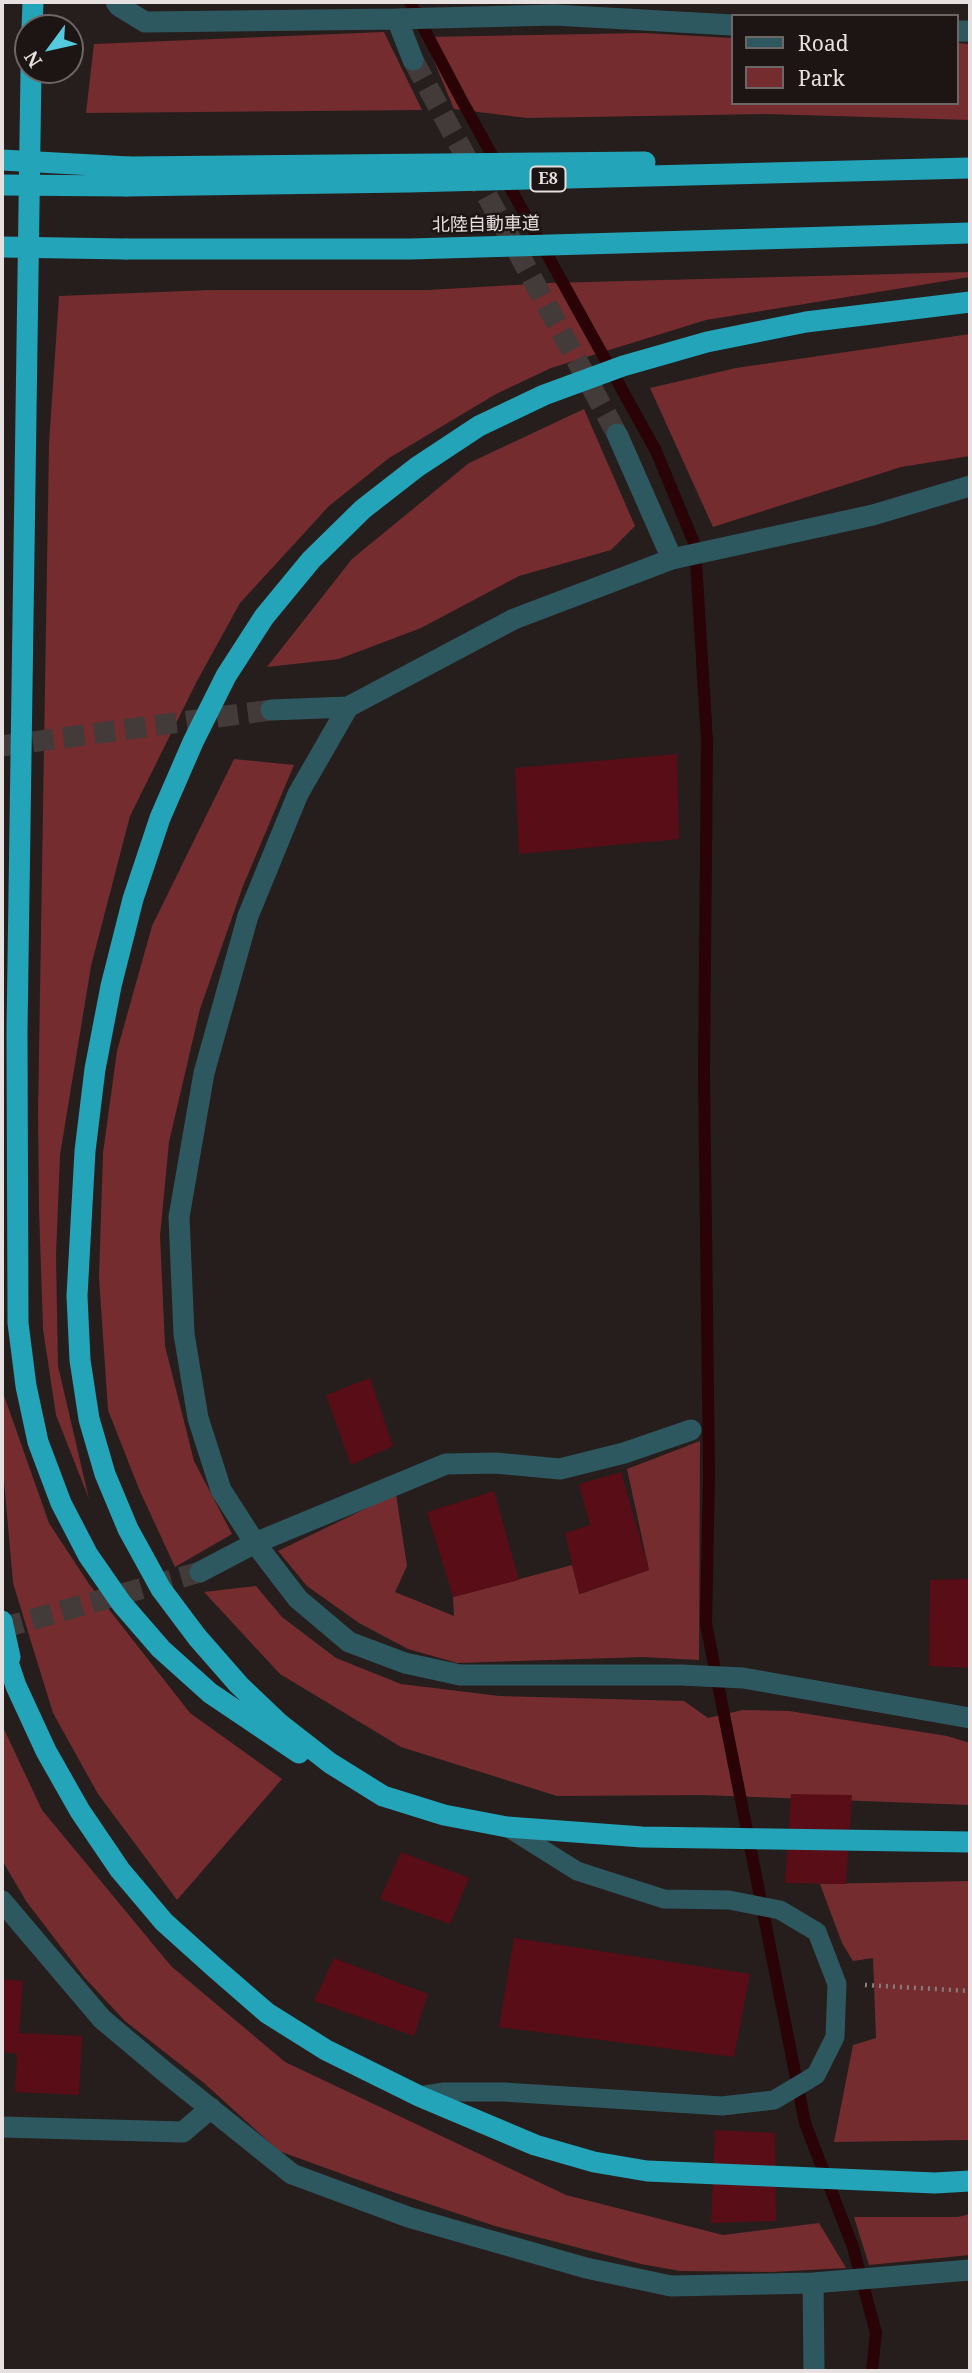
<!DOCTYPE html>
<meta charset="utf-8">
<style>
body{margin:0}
#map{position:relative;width:972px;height:2373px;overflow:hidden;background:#261e1d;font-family:"Noto Serif",serif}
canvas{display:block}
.frame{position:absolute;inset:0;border:4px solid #e6e0e0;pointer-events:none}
.legend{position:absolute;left:731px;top:14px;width:228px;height:91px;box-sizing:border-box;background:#1d1514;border:2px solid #6d6666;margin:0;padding:9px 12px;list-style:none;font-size:21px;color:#e6e0e0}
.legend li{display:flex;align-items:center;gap:14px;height:35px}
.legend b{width:35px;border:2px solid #6d6666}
.north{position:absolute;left:14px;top:14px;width:70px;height:70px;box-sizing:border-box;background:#1d1514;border:2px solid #6d6666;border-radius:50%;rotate:237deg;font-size:19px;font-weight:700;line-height:28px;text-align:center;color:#e6e0e0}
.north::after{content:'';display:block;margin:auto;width:24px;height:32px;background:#55cadf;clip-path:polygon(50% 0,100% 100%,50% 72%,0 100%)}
</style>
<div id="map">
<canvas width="972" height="2373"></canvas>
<div class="frame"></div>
<ul class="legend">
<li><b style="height:9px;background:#2e585f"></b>Road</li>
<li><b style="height:19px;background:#752c2f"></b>Park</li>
</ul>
<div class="north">N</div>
</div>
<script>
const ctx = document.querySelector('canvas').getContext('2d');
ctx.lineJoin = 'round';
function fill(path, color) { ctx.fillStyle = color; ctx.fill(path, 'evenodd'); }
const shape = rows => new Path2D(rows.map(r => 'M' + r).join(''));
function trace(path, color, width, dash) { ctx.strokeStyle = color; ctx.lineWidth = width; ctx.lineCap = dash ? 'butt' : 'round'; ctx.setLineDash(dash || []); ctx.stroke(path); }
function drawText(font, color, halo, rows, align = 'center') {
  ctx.font = font + ' "Noto Serif","Noto Sans JP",serif'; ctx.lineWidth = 5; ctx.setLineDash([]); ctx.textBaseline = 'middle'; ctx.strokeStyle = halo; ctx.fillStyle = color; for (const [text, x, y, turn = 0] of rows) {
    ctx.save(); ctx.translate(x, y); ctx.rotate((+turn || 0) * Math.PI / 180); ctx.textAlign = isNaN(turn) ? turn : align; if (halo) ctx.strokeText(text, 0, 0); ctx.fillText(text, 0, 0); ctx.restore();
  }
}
fill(shape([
 [384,32,422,110,86,113,94,44],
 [644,33,732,38,732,103,956,103,956,43,970,44,970,120,765,114,527,118,454,109,424,37],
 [970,272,970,277,706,320,551,368,496,394,389,458,329,506,240,603,197,681,130,816,91,966,60,1155,56,1255,58,1366,89,1499,56,1415,43,1329,39,1208,38,1113,49,444,59,296,211,290,428,290,549,283],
 [970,334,970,456,901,467,713,527,650,388,736,368],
 [584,409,635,526,611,550,519,576,421,628,339,659,267,667,352,559,469,463],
 [234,759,294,765,243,886,200,1009,169,1142,160,1236,165,1346,194,1461,232,1534,175,1567,139,1489,108,1410,99,1277,103,1153,117,1051,152,926],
 [2,1390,49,1523,89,1584,190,1713,282,1779,177,1900,98,1794,53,1713,13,1583,2,1457],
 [700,1441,699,1660,643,1657,457,1663,408,1649,359,1623,307,1586,278,1551,396,1494,407,1566,395,1592,454,1616,453,1597,572,1565,580,1594,649,1570,627,1469],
 [256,1586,282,1617,336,1658,401,1684,499,1696,684,1701,708,1718,743,1710,789,1711,947,1736,970,1743,970,1805,702,1795,557,1796,401,1747,280,1674,204,1592],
 [2,1725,42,1810,171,1966,285,2062,566,2195,723,2235,819,2223,846,2268,772,2272,680,2271,641,2264,495,2226,378,2187,279,2151,204,2083,125,2021,84,1977,26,1901,2,1860],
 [970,1881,970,2140,834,2142,853,2045,876,2038,873,1958,853,1961,842,1943,820,1884],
 [970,2214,970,2255,869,2265,854,2217,958,2217]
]), '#752c2f');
trace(shape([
 [410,2,461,99,656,451,695,545,707,741,704,1072,709,1474,706,1624,805,2123,853,2247,876,2333,872,2371]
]), '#290306', 12);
fill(shape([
 [677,754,679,839,519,854,515,768],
 [370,1378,393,1446,351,1465,326,1395],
 [621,1472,649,1570,579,1594,565,1533,590,1525,579,1484],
 [494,1491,519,1580,453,1597,427,1512],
 [970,1579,970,1668,929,1666,930,1580],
 [791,1794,852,1795,846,1884,785,1883],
 [401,1852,469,1878,450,1924,380,1899],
 [514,1938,750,1974,734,2057,499,2027],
 [334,1958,428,1994,414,2036,314,2001],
 [2,1979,23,1981,19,2033,82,2036,79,2095,15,2092,17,2054,2,2052],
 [715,2130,775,2133,776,2221,711,2223]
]), '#590d16');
trace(shape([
 [413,60,617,434],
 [2,746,271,710],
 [2,1628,200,1572]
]), '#433b3a', 21, [21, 10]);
trace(shape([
 [865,1985,970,1991]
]), '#857e7e', 4.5, [2, 5]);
trace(shape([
 [419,2096,444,2092,504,2092,722,2106,774,2100,816,2075,835,2037,837,1984,817,1932,780,1910,729,1900,664,1899,577,1871,507,1827]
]), '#2e585f', 19);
trace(shape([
 [116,2,119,6,145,22,397,19],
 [956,31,970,31],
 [413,60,397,19,554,15,732,25],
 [617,434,672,559],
 [348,707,298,794,248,916,204,1073,179,1217,184,1334,198,1418,221,1490,255,1543,298,1599,349,1642,405,1663,460,1675,681,1675,743,1678,970,1718],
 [271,710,348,707,514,619,672,559,873,515,970,486],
 [200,1572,255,1543,446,1464,495,1463,560,1469,624,1453,691,1430],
 [2,1901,102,2019,165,2072,292,2174,408,2217,586,2268,671,2286,813,2283,970,2270],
 [2,2127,183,2132,211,2108],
 [813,2283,814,2371]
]), '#2e585f', 21);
trace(shape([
 [32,28,33,2],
 [31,70,17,1030,18,1323,26,1386,38,1442,61,1503,88,1555,122,1604,161,1649,210,1693,299,1753],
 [129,167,645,162],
 [126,186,408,182,970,168],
 [126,249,410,249,970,233],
 [970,302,806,322,707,342,623,366,544,395,479,426,417,467,363,509,311,560,264,617,226,676,193,742,160,818,133,899,111,986,95,1069,85,1151,77,1296,80,1360,89,1419,105,1474,128,1529,161,1589,197,1637,239,1685,280,1724,330,1763,383,1796,444,1815,507,1827,642,1837,970,1842],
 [2,1621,10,1657],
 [2,1644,16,1686,46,1751,80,1811,120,1870,164,1922,214,1967,267,2013,326,2050,419,2096,535,2145,594,2162,647,2171,935,2183,970,2181]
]), '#23a4b8', 21);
trace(shape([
 [2,160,129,167],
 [2,185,126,186],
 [2,247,126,249]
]), '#23a4b8', 21);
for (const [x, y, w] of [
 [548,179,35]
]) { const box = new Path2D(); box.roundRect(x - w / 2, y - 12.5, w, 25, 5); ctx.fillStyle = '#1d1514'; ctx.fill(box); trace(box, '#e6e0e0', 2); }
drawText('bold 16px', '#e6e0e0', null, [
 ["E8",548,179]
]);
drawText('18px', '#e6e0e0', '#1d1514', [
 ["北陸自動車道",486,225,-1]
]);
</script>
